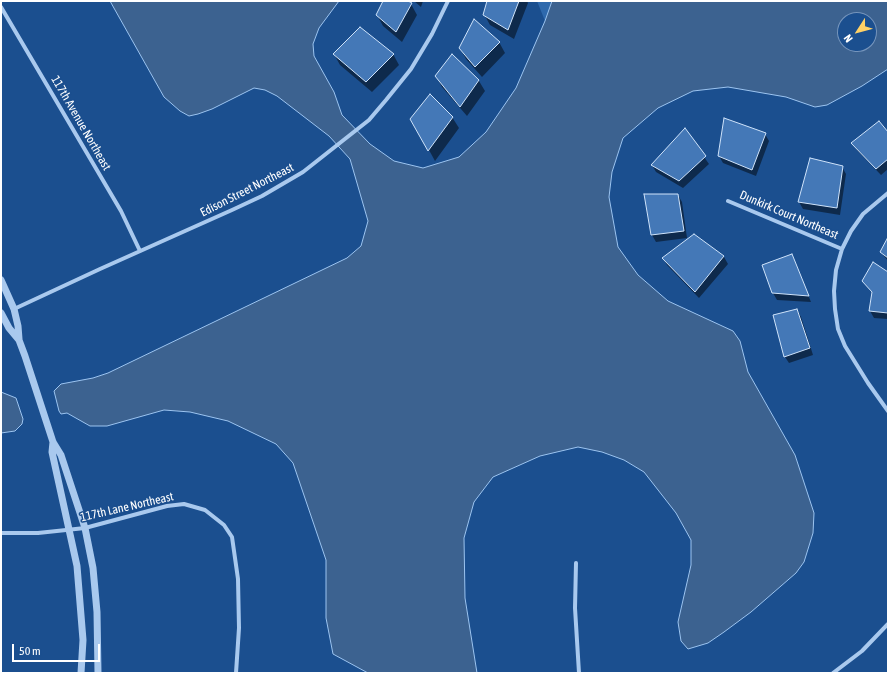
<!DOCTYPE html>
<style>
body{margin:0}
#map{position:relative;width:889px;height:674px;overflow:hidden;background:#1b4f8f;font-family:"Asap Condensed",sans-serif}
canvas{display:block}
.frame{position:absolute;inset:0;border:2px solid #fff;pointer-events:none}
.north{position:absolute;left:837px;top:12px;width:40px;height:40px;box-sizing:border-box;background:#1b4f8f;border:1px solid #7695bc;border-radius:50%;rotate:234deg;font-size:11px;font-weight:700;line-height:16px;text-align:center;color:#fff}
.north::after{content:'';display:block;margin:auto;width:14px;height:18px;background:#ffd166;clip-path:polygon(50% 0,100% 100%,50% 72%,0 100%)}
.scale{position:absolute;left:12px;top:644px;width:88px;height:18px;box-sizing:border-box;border:2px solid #fff;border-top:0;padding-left:5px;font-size:12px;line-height:14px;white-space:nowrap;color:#fff;-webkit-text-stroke:3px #1b4f8f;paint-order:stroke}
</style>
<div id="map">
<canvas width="889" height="674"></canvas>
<div class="frame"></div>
<div class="north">N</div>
<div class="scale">50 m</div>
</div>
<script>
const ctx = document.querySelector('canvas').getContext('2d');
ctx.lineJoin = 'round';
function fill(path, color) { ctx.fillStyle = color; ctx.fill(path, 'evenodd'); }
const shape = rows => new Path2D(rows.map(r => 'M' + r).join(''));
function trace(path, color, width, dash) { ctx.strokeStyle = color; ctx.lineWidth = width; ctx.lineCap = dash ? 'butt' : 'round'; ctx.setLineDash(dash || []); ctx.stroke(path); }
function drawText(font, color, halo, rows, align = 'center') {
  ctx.font = font + ' "Asap Condensed",sans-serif'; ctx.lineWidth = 3; ctx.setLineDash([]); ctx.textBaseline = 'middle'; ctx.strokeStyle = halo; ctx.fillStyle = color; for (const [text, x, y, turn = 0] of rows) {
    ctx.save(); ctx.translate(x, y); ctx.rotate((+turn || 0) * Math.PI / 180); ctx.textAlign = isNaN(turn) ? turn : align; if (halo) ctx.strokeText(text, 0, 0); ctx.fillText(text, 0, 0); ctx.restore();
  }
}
fill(shape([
 [537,1,552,1,545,21]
]), '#2e69ad');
const water = shape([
 [110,1,339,1,319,28,313,44,314,56,334,92,342,115,370,144,394,161,423,168,459,157,486,132,516,88,545,21,552,1,888,1,888,69,862,86,827,105,815,107,786,97,728,87,693,91,658,108,623,138,612,172,609,197,618,247,638,275,668,301,733,331,740,341,748,372,795,455,814,513,813,533,804,562,796,573,751,612,724,632,708,643,688,649,681,641,678,622,691,565,691,540,676,513,644,472,624,460,602,452,578,447,540,456,493,477,474,502,464,538,465,598,477,673,368,673,333,654,326,618,326,560,293,463,276,444,228,421,190,412,164,410,107,426,90,426,67,413,61,414,59,411,54,391,61,384,93,378,108,373,347,258,361,246,368,221,350,159,329,136,277,96,265,90,254,88,212,109,198,114,189,116,180,111,164,97,110,1],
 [845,20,869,20,869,44,845,44,845,20],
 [1,392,16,398,23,419,22,424,15,431,1,433,1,392]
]);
fill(water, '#3c6290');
trace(water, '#9cc4f0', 1);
fill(shape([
 [384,1,406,1,411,4,417,15,402,42,383,26,377,15],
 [414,1,423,1,421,7],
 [488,1,527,1,528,3,514,39,490,25,484,14],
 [499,42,505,53,482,77,466,59,460,48],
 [334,54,393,54,399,65,372,92,340,65],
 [452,56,479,81,485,91,467,116,442,87,436,76],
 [452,117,459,128,435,161,412,119],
 [685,130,709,164,683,188,656,172,652,165],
 [888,133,888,169,881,175,857,150,853,143],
 [765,134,769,141,756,176,723,163,719,156],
 [842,167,846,174,840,215,803,209,799,202],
 [678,195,682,202,687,238,656,242,652,235],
 [694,235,724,257,728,264,699,298,667,265,663,258],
 [888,239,888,261,881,252],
 [795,262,811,302,777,300,773,293],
 [888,273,888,319,874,318,870,311,873,294,863,281],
 [797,310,801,317,813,355,789,363,785,357]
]), '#0007');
const building = shape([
 [383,1,408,1,412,3,396,32,376,15,383,1],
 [487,1,519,1,508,30,483,15,487,1],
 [474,19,500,42,475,67,459,48,474,19],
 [360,27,394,54,366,82,333,54,360,27],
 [452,54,479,80,460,107,435,76,452,54],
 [430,94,453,117,428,151,410,119,430,94],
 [724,118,766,133,752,170,718,156,724,118],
 [879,121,888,132,888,159,876,169,851,143,879,121],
 [685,128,706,156,679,181,651,165,685,128],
 [810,158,843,166,837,208,798,202,810,158],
 [644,194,678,194,684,231,651,235,644,194],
 [694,234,724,256,695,292,662,258,694,234],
 [888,237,888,258,880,252,888,237],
 [792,254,809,296,772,293,762,265,792,254],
 [873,262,888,272,888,313,869,311,872,292,862,281,873,262],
 [797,309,810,348,784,357,773,315,797,309]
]);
fill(building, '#4478b7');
trace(building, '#cfe3fa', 1);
trace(shape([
 [1,7,121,211,140,251],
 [888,193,863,214,851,231,842,249,836,270,834,291,835,309,838,329,845,346,868,383,888,411],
 [728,201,842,249],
 [14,309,100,269,232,210,262,196,303,172,369,120,386,100,411,69,432,34,448,1],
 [1,533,38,533,85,528,167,506,184,504,205,510,224,525,232,537,238,579,239,628,236,673],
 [576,563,575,608,579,673],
 [833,673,862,651,888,624]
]), '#a9c9ee', 4);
trace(shape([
 [1,280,14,309,18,326,19,339],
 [1,313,9,328,19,340,25,356,53,442,61,455,85,528,93,568,97,612,98,673],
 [53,442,52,452,77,566,83,640,81,673]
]), '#a9c9ee', 7);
drawText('12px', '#fff', '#1b4f8f', [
 ["117th Avenue Northeast",81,123,60],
 ["Edison Street Northeast",247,190,-27],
 ["Dunkirk Court Northeast",789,215,23],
 ["117th Lane Northeast",127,507,-13]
]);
</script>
